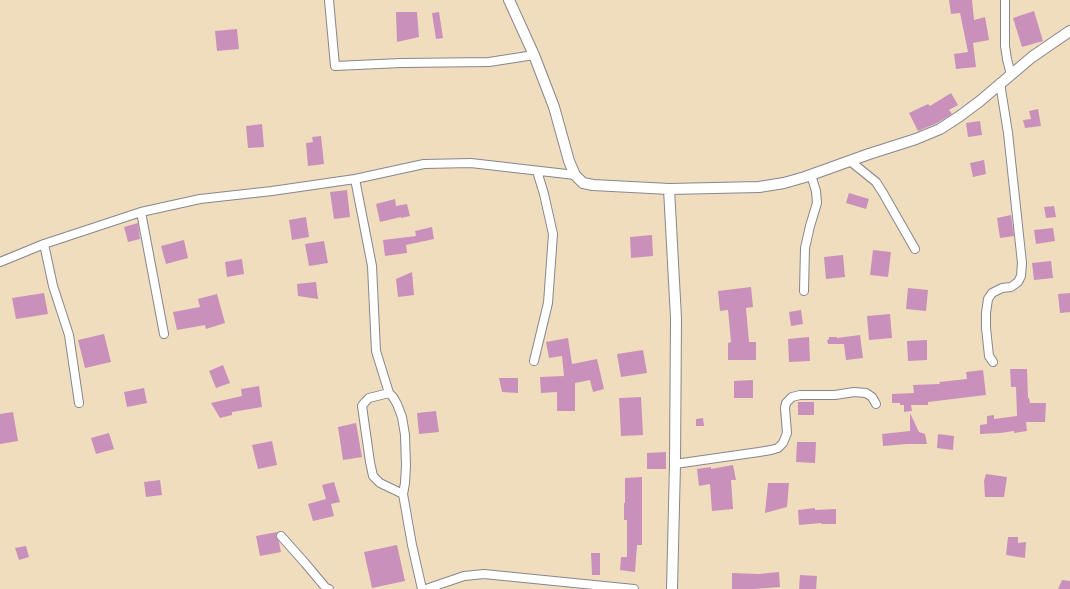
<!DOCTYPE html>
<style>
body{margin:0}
canvas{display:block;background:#f0ddbd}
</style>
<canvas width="1070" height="589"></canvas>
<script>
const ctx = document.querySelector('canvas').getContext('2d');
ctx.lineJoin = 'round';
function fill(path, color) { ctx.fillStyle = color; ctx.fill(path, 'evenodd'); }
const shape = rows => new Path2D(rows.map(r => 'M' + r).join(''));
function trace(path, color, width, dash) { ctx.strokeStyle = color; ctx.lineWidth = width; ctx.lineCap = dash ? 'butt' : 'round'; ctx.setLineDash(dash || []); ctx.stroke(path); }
fill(shape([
 [949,0,972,0,974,20,985,17,989,40,973,43,976,67,956,69,954,54,968,52,960,13,951,14],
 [1034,11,1043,41,1022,47,1013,18],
 [396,12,417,12,419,37,397,42],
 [439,12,443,38,436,39,432,13],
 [237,29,239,49,217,51,215,31],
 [951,93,958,105,949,110,952,114,937,123,918,131,909,113,928,104,930,106],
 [1038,109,1041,126,1025,128,1023,120,1031,119,1029,111],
 [980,121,982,135,968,137,966,123],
 [262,124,264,147,248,148,246,126],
 [321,136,324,164,308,166,306,143,313,142,312,137],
 [984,160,986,174,973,177,970,163],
 [347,190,350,217,334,219,330,192],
 [849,193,869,199,866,209,846,203],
 [395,199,396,206,407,204,410,216,401,218,401,217,380,222,376,204],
 [1054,206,1056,217,1046,218,1044,207],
 [1011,215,1014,236,1000,238,997,218],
 [306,217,309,237,292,240,289,220],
 [138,223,140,239,128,242,124,227],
 [432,227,434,239,406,245,407,253,385,256,383,240,416,236,415,231],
 [1053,228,1055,241,1036,244,1034,230],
 [652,235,653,256,631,258,630,237],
 [184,240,188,258,166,264,161,246],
 [324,241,328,263,309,266,305,244],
 [873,250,891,252,888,277,870,275],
 [843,255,845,277,826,279,824,257],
 [242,259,244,274,227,277,225,262],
 [1051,261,1053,278,1034,280,1032,263],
 [412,272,414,295,398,297,396,279],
 [316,282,318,299,298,296,297,284],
 [751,287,753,307,746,308,749,342,756,342,756,360,728,360,728,343,731,342,728,310,720,311,718,291],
 [908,288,928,290,926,311,906,309],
 [44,293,48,314,16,319,12,298],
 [1070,293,1070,312,1060,313,1058,294],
 [217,294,225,323,206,329,205,325,177,330,173,312,200,307,198,299],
 [801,310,803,324,791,326,789,312],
 [890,314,892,338,869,340,867,316],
 [104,334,111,362,85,368,78,340],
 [860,335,863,358,846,360,844,344,828,344,827,340,829,339,829,337,837,337,837,338],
 [809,337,810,361,789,362,788,339],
 [568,338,572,364,597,359,604,389,593,392,590,380,575,383,575,411,557,411,557,392,541,393,540,377,564,376,562,356,549,358,546,342],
 [927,340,927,360,908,361,907,341],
 [643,350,647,373,621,377,617,354],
 [223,365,230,383,216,388,209,371],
 [1010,369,1027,369,1028,398,1029,398,1030,403,1046,403,1045,422,1026,422,1027,431,1014,433,1014,431,1000,433,980,434,980,425,987,424,987,416,994,415,994,419,1017,416,1016,387,1011,387],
 [983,370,986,395,928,402,928,405,911,405,912,411,904,412,904,405,900,405,900,403,892,403,892,394,914,393,913,385,940,384,939,382,967,379,966,372],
 [499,378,518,378,518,393,502,392],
 [753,380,753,398,734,398,734,381],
 [259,386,262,407,232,412,232,415,220,418,211,403,242,396,241,389],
 [144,388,147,403,127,407,124,392],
 [641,397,643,435,621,436,619,398],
 [798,402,814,402,814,415,798,415],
 [436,411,439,432,419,434,417,413],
 [13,412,18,441,0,444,0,414],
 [910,413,919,432,925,434,927,444,907,444,883,446,882,434,910,431],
 [703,418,704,426,696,426,696,419],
 [356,423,362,457,343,460,338,427],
 [109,433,114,449,96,454,91,438],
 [938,434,954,436,953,450,937,448],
 [272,441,277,465,258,469,252,445],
 [797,442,816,442,815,463,796,462],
 [666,452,666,469,647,469,647,453],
 [733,465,736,480,731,480,733,509,712,511,710,484,699,486,697,469,711,467,711,469],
 [986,474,1007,477,1004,497,985,497,984,481],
 [642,477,642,545,637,545,635,572,620,570,621,557,627,557,627,520,624,520,624,503,625,503,625,478],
 [160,480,162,495,146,497,144,482],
 [334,482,340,502,331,504,334,516,313,521,308,504,326,499,322,485],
 [768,483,789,483,787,507,765,513],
 [815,508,815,510,836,509,836,524,821,524,821,523,799,525,798,510],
 [277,532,276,537,279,542,281,552,260,556,256,536],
 [1008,537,1018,537,1018,543,1026,542,1025,558,1006,555],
 [397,545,405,581,372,588,364,552],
 [26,546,29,557,19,560,15,548],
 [591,553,600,553,600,575,592,575],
 [779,572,780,587,753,589,732,589,732,573,759,574],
 [800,575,817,576,816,589,799,589],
 [1062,580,1070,581,1070,589,1058,589]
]), '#c990bb');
const minor = shape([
 [329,0,335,66,401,63,489,62,534,55],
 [1005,0,1005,46,1007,59,1011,75],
 [850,161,876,182,883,193,915,249],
 [355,179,372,266,376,351,389,393,393,397,397,404,402,417,405,435,406,466,405,483,403,494,412,545,422,589],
 [141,212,164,334],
 [44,244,53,286,69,335,79,403],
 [0,262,44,244,141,212,200,199,272,191,355,179,424,164,471,163,575,175],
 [804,291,805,248,810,226,817,203,816,191,811,175],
 [534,361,548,303,553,234,544,194,537,171],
 [993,362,989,356,986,328,986,313,988,299,992,293,1002,288,1011,287,1018,282,1021,276,1022,263,1008,133,1000,83],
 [389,393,369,398,365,402,362,406,370,462,373,476,380,483,403,494],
 [675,464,759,452,771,450,778,448,783,443,787,433,785,408,786,403,792,397,800,395,835,395,854,392,866,393,872,397,876,404],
 [281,536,305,563,326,588,329,589],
 [426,589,464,576,484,574,634,589]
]);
const tertiary = shape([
 [509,0,534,55,554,107,569,161,575,175,583,183,593,185,669,189,676,318,675,464,672,589],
 [669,189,759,187,784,183,805,177,869,154,916,139,940,129,960,116,980,101,1032,57,1070,31]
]);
trace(minor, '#86868e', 10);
trace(tertiary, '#86868e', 12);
trace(minor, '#fff', 8);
trace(tertiary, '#fff', 10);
</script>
